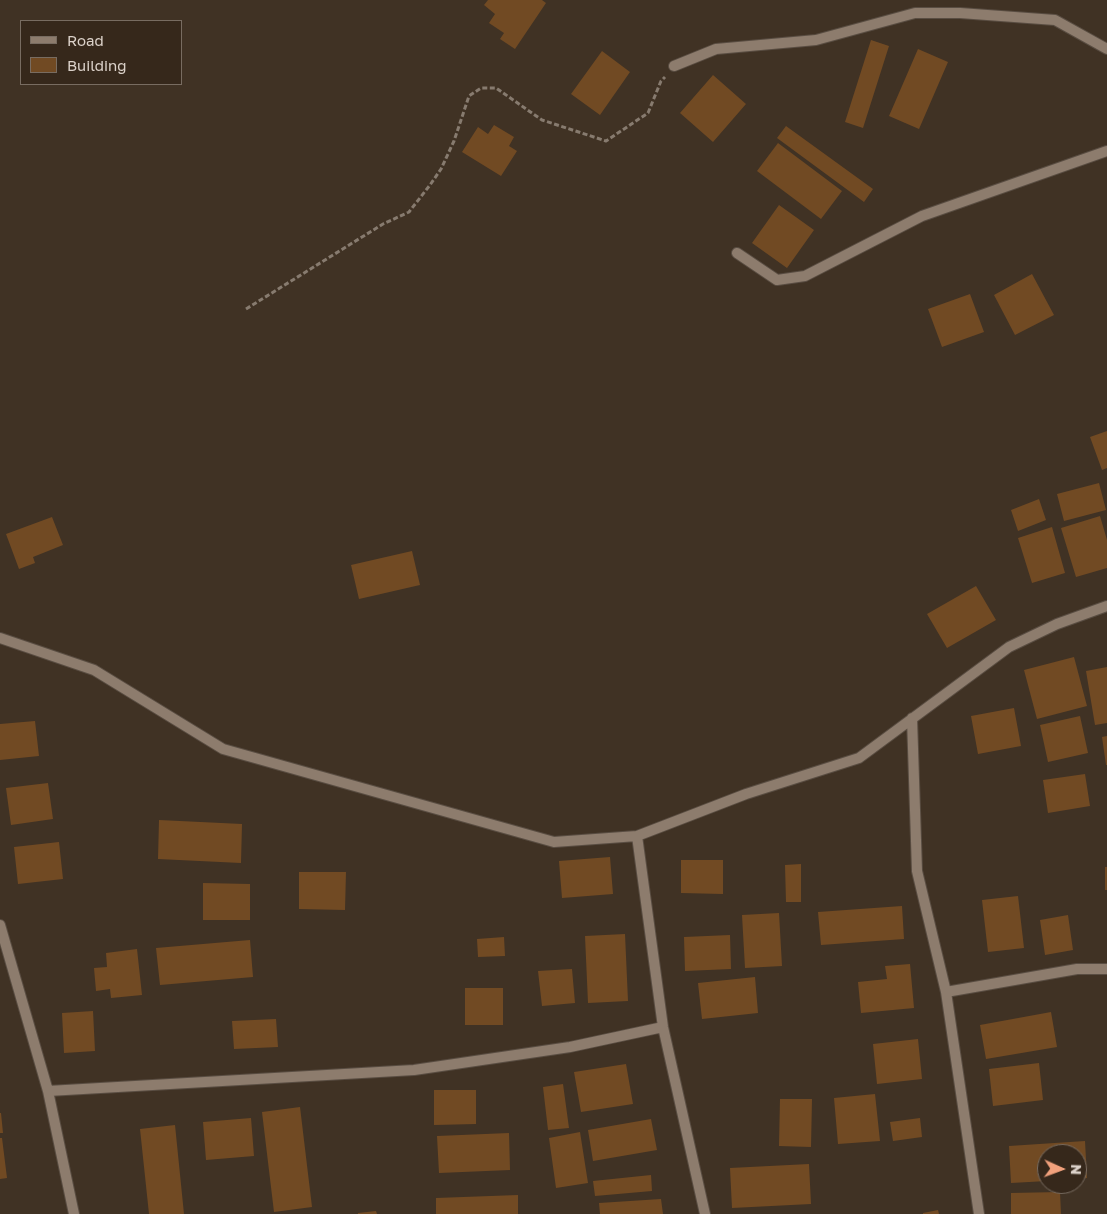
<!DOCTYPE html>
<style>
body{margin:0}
#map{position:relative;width:1107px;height:1214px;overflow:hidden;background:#403224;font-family:"Golos Text",sans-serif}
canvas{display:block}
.legend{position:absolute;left:20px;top:20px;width:162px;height:65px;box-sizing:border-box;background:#36281b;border:1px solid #786c61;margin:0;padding:6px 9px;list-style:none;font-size:15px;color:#dcd2ca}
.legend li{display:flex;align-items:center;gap:10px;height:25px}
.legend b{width:25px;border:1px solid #786c61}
.north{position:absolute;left:1037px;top:1144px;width:50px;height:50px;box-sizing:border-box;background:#36281b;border:1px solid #786c61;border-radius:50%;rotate:92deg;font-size:14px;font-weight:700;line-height:20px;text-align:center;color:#dcd2ca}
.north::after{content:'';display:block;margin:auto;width:18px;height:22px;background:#f1a17c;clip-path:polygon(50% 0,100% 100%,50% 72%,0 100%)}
</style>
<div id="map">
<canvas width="1107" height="1214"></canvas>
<ul class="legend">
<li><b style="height:6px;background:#8d7c6d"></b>Road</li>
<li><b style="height:14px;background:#714a23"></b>Building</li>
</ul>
<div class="north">N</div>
</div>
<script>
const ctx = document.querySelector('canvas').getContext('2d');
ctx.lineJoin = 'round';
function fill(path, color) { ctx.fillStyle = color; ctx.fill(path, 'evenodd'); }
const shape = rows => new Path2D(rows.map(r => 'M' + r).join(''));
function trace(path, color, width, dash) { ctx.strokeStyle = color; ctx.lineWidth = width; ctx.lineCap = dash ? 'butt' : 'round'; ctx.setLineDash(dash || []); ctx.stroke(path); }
fill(shape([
 [488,0,542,0,546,3,515,49,500,39,504,33,489,23,495,14,484,5],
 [871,40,889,46,863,128,845,122],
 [918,49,948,62,919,129,889,116],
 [602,51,630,72,600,115,571,94],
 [713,75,746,104,713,142,680,113],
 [494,125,514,137,509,146,517,151,501,176,462,152,478,127,488,134],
 [786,126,873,189,864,202,777,138],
 [778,143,842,191,821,219,757,171],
 [779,205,814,230,787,268,752,243],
 [1032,274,1054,315,1015,335,994,295],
 [970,294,984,332,942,347,928,309],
 [1107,431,1107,468,1102,470,1090,437],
 [1099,483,1106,510,1064,521,1057,494],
 [1039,499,1046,520,1018,531,1011,510],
 [1100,516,1107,540,1107,568,1076,577,1061,528],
 [52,517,63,545,33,557,35,563,19,569,6,534],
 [1052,527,1065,573,1032,583,1018,538],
 [412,551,420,585,359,599,351,565],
 [976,586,996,620,947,648,927,614],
 [1074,657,1087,706,1037,719,1024,670],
 [1107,667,1107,723,1095,725,1086,671],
 [1014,708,1021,746,978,754,971,716],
 [1080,716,1088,753,1048,762,1040,725],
 [35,721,39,756,0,760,0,724],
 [1107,736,1107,765,1106,765,1102,737],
 [1085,774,1090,806,1048,813,1043,780],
 [48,783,53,819,11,825,6,788],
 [159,820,242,824,241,863,158,859],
 [59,842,63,879,18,884,14,847],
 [610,857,613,894,562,898,559,861],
 [681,860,723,860,723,894,681,893],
 [801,864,801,902,786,902,785,865],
 [1105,867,1107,867,1107,890,1105,890],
 [299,872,346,872,345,910,299,909],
 [203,883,250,884,250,920,203,920],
 [1018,896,1024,948,988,952,982,900],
 [902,906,904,939,821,945,818,912],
 [779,913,782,966,745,968,742,915],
 [1068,915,1073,950,1045,955,1040,920],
 [625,934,628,1001,588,1003,585,936],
 [730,935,731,969,685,971,684,937],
 [504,937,505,956,478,957,477,939],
 [250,940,253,977,160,985,156,948],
 [137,949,142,995,111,998,110,989,96,991,94,968,107,967,106,953],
 [910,964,914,1008,861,1013,858,982,887,979,885,966],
 [572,969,575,1003,542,1006,538,971],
 [755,977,758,1013,702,1019,698,983],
 [465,988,503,988,503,1025,465,1025],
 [93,1011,95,1051,64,1053,62,1013],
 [1051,1012,1057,1047,986,1059,980,1025],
 [276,1019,278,1047,234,1049,232,1021],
 [918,1039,922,1079,877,1084,873,1044],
 [1039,1063,1043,1100,993,1106,989,1069],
 [626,1064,633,1104,581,1112,574,1072],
 [563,1084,569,1128,548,1130,543,1087],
 [434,1090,476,1090,476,1124,434,1125],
 [875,1094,880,1141,838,1144,834,1098],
 [780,1099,812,1099,811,1147,779,1146],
 [300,1107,312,1207,274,1212,262,1112],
 [0,1113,1,1113,3,1133,0,1133],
 [251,1118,254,1156,206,1160,203,1122],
 [920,1118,922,1137,893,1141,890,1122],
 [651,1119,657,1150,593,1161,588,1130],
 [175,1125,184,1214,149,1214,140,1129],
 [580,1132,588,1183,556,1188,549,1138],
 [509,1133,510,1170,439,1173,437,1136],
 [0,1138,2,1138,7,1178,0,1179],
 [1085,1141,1087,1178,1077,1179,1077,1154,1047,1154,1047,1181,1011,1183,1009,1146],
 [809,1164,811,1204,732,1208,730,1168],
 [651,1175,652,1191,595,1196,593,1181],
 [1060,1192,1061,1214,1011,1214,1011,1193],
 [518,1195,518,1214,436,1214,436,1198],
 [661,1199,663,1214,600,1214,599,1203],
 [938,1210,939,1214,923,1214,923,1213],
 [376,1211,377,1214,358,1214,358,1213]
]), '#714a23');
const street = shape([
 [674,66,716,49,816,40,915,13,960,13,1055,20,1107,49],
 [737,253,777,280,805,276,922,216,1107,151],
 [0,638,94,670,223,749,554,842,637,836],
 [912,718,917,871,946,992,979,1214],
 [0,925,48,1091,74,1214],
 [946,992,1077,969,1107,969],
 [48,1091,414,1070,570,1047,663,1027],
 [705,1214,663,1027,637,836,746,794,859,758,1009,647,1057,624,1107,606]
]);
trace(street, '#594d42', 12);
trace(shape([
 [246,309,383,224,409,212,430,185,441,169,454,141,469,96,481,88,496,88,542,120,606,141,648,113,661,81,665,77]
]), '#877b6f', 3, [5, 2.5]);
trace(street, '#8d7c6d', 10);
</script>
